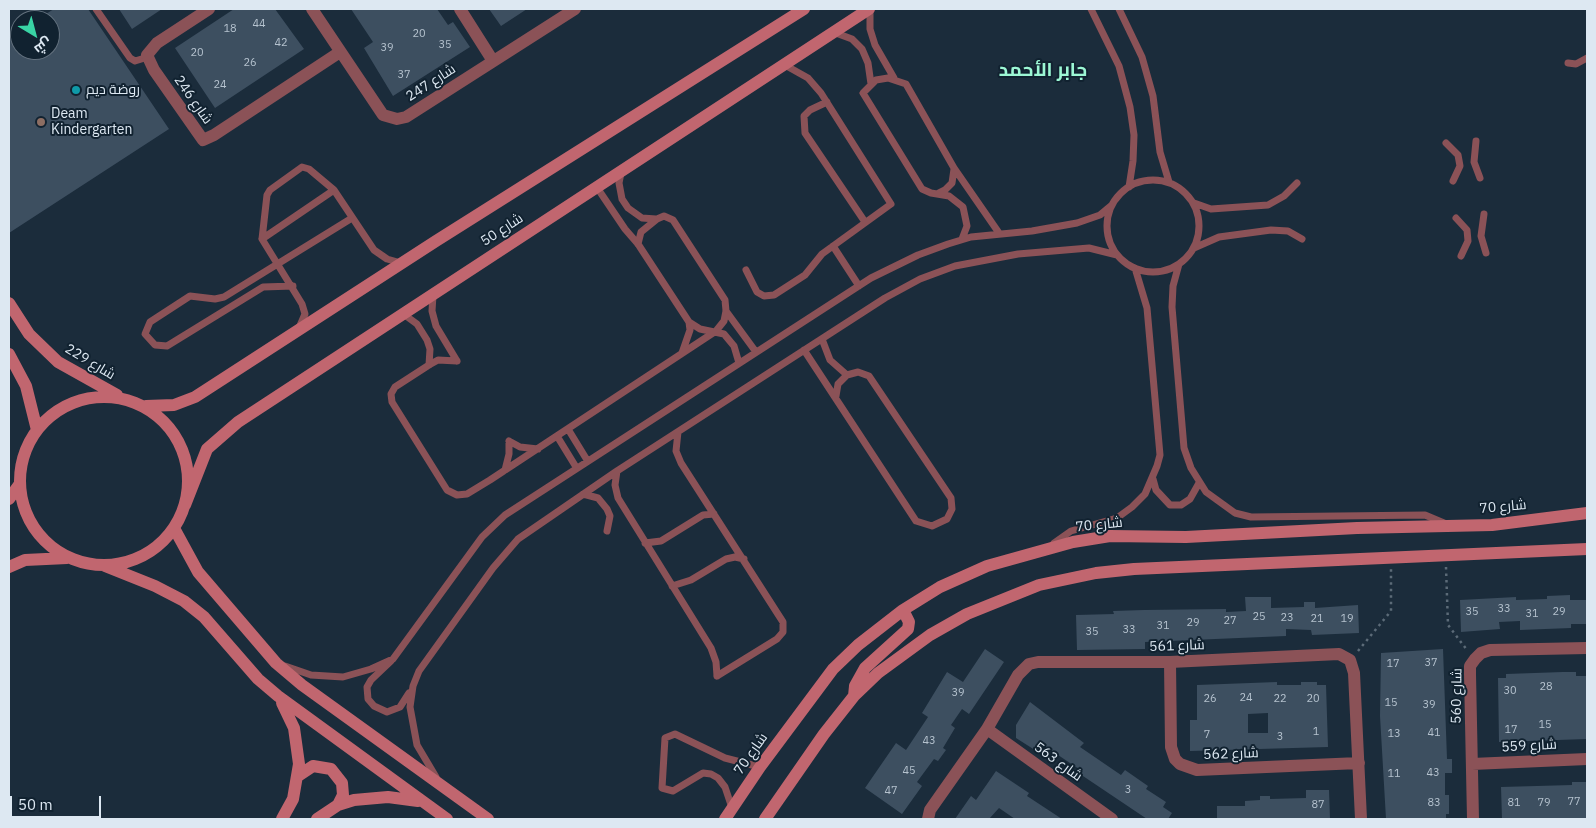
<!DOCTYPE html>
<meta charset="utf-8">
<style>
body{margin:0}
#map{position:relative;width:1596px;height:828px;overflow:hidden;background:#1b2c3b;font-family:"IBM Plex Sans",Cairo,sans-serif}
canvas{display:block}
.frame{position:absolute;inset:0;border:10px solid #dde8f2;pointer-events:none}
.north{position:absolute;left:10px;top:10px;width:50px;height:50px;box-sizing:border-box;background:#112230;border:1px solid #63717e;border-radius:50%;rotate:143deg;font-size:14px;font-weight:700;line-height:20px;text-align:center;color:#dde8f2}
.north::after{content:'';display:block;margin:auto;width:18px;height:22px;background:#39d4a5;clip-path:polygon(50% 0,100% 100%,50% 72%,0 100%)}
.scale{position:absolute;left:10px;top:796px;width:91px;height:22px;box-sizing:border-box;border:2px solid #dde8f2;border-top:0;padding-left:6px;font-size:15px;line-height:18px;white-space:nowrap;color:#dde8f2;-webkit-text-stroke:4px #112230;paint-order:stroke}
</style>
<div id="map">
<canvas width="1596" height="828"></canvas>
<div class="frame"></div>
<div class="north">ش</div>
<div class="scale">50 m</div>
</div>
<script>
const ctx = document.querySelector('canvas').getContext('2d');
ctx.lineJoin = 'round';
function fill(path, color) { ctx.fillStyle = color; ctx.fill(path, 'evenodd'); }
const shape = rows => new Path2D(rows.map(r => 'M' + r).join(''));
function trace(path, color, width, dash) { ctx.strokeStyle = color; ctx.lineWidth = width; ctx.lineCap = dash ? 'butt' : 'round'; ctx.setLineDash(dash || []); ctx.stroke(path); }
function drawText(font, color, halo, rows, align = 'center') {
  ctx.font = font + ' "IBM Plex Sans",Cairo,sans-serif'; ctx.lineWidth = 4; ctx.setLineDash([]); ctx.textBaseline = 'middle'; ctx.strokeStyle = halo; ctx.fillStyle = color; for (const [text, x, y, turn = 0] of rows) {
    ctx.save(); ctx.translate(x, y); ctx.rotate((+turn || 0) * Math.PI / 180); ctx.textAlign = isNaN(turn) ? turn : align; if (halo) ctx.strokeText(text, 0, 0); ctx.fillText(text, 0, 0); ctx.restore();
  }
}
fill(shape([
 [54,9,88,9,169,129,9,233,9,37,17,32,20,38,20,50,50,50,50,20,36,20],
 [119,9,162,9,132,29],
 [234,9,275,9,304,49,215,108,175,48],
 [351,9,437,9,448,25,453,22,470,47,393,96,364,48,373,42],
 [489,9,527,9,501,26],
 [1570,595,1570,600,1587,600,1587,624,1571,624,1571,628,1520,630,1520,621,1499,622,1500,629,1461,632,1460,600,1516,597,1516,600,1547,599,1547,596],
 [1245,597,1271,597,1271,608,1304,607,1304,602,1315,602,1315,608,1358,605,1359,633,1312,635,1311,630,1286,629,1286,636,1145,642,1145,649,1077,650,1076,615,1114,614,1113,611,1144,610,1226,609,1226,612,1246,611],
 [985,649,1004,662,969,714,962,709,951,725,955,728,943,748,946,750,938,761,934,759,917,782,922,786,902,814,865,788,896,743,906,750,928,717,922,713,947,672,963,682],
 [1443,649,1447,759,1452,759,1452,773,1445,773,1445,795,1449,795,1449,814,1446,814,1446,819,1386,819,1380,716,1381,653],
 [1563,672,1576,672,1576,676,1587,676,1587,739,1499,742,1498,678,1506,678,1506,674],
 [1277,682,1277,685,1301,685,1301,682,1317,682,1317,685,1326,685,1328,747,1190,751,1190,720,1197,720,1197,685],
 [1268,713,1268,733,1248,733,1248,714],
 [1030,702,1084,743,1080,747,1121,775,1125,770,1148,786,1146,789,1166,802,1163,807,1172,813,1168,819,1147,819,1077,772,1079,769,1043,745,1038,752,1016,738,1016,725],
 [996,771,1029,793,1027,796,1062,819,1015,819,999,808,989,819,955,819,971,796,976,800],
 [1572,782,1586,782,1586,819,1502,819,1501,787,1572,785],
 [1306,790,1329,790,1330,819,1217,819,1217,806,1245,806,1245,801,1260,800,1260,796,1270,796,1270,799,1306,798]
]), '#3d4f60');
trace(shape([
 [1446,567,1448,625,1467,650],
 [1358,651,1391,611,1391,568]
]), '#5c6b78', 2.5, [2.5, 4]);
trace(shape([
 [96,9,130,58,135,61,148,57],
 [870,9,870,29,875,45,894,78],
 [1091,9,1119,66,1130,107,1134,135,1133,161,1129,187],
 [1119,9,1142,57,1153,96,1160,152,1169,182],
 [833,32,852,39,862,49,868,63,871,84],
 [1568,63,1576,64,1587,58],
 [827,102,810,110,804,116,805,133,865,222],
 [1476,141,1474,162,1480,178],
 [1446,143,1458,155,1460,166,1453,181],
 [621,173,619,183,622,199,628,208,642,218,656,219],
 '1107 226a46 46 0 1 1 92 0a46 46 0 1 1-92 0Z',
 [596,186,625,229,638,244,689,322,700,329,724,334,734,346,739,363],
 [939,193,945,190,952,183,954,169],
 [1194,203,1211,209,1268,205,1284,196,1297,183],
 [1484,214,1481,236,1486,253],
 [1456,218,1467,230,1468,241,1461,256],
 [262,239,334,190,374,250,387,259,401,263],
 [962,239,967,226,963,207,949,196,931,193,922,189,863,93,876,80,888,78,906,84,954,168,999,233],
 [833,246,859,286],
 [1194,248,1219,237,1271,230,1288,231,1302,239],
 [1179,264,1173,286,1172,307,1184,448,1191,468,1206,492,1235,513,1251,517,1425,515,1444,523],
 [746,270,757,292,764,296,774,295,805,275,822,254,891,204,821,93,808,78,783,64],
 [293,286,263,287,167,346,155,345,145,334,150,322,190,296,215,299,224,297,352,218],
 [433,295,432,311,436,326,457,361],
 [726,311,756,352],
 [402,313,417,324,427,340,430,349,429,365],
 [299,328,305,314,302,304,262,239,267,195,270,190,302,167,309,169,334,190],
 [822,339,830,360,847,375],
 [804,350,916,521,932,526,947,519,952,509,951,498,869,376,858,372,847,375,838,384,836,396],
 [682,353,690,330,689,322],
 [457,361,438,360,429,365,395,387,391,394,392,402,447,490,457,495,467,494,490,480,716,331,724,321,726,311,725,300,673,220,664,216,657,219,641,232,638,244],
 [568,429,587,460],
 [678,432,676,451,681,463,783,622,783,632,777,639,717,676],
 [557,436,576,467],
 [509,441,520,447,538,449],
 [505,470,509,454,509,441],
 [617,471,615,485,618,498,711,648,716,662,717,676],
 [1153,479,1156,490,1170,505,1181,505,1190,499,1199,483],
 [583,494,598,498,607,509,610,516,607,531],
 [645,543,661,541,703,515,714,514],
 [1054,543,1071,531,1117,518,1132,507,1145,494,1157,466,1160,455,1147,308,1135,268],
 [672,586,691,580,726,559,735,557,744,559],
 [391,661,371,680,367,687,368,699,374,706,387,712,400,707,409,693],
 [285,666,311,675,343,677,371,669,393,659,482,537,505,515,871,278,918,255,948,244,971,237,1032,231,1077,223,1100,215,1112,205],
 [436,777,417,745,410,707,413,686,419,671,493,568,518,539,617,471,885,298,920,279,955,266,1018,254,1089,248,1117,255],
 [732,808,725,787,718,778,711,774,703,773,673,791,662,788,665,738,675,734,725,758,760,767]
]), '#8b5257', 7);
trace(shape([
 [209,9,157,43,147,55,154,70,203,140,214,135,340,52],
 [312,9,383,115,397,119,406,117,575,9],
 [460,9,493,61],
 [1170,662,1171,747,1175,759,1180,764,1197,770,1359,763],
 [987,729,1112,819],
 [1472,764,1587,759],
 [928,819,930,810,987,729,1018,675,1029,664,1038,662,1170,662,1339,654,1350,660,1354,673,1361,819],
 [1473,819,1470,674,1470,666,1475,659,1481,653,1490,650,1587,648]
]), '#8b5257', 12);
trace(shape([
 [9,303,29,334,58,362,117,395],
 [9,354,26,386,37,430],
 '20 481a84 84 0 1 1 168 0a84 84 0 1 1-168 0Z',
 [146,406,174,405,195,397,436,241,804,9],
 [9,499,19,485],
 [185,505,207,449,238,422,869,9],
 [174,528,198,572,276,663,302,685,488,819],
 [105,566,155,586,184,601,204,617,258,679,278,696,447,819],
 [9,567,25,560,67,558],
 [854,696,855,686,865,668,908,629,909,622,903,610],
 [282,703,294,728,299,764,293,799,282,819],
 [298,776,313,766,331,769,342,783,343,795,338,805],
 [317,819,338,805,354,800,388,797,418,801],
 [725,819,760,767,833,669,858,645,903,610,940,587,987,566,1073,542,1110,536,1186,537,1357,528,1492,525,1587,513],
 [765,819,824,734,854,696,878,673,930,635,967,614,1039,585,1096,573,1134,569,1587,549]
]), '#c1666f', 12);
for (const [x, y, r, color] of [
 [76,90,5,"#0f9aa8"],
 [41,122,5,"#8d6e63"]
]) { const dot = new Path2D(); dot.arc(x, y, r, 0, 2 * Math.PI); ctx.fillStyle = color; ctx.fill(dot); trace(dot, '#112230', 2); }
drawText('11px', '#b5c2ce', null, [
 ["44",259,24],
 ["18",230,29],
 ["20",419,34],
 ["42",281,43],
 ["35",445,45],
 ["39",387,48],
 ["20",197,53],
 ["26",250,63],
 ["37",404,75],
 ["24",220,85],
 ["33",1504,609],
 ["35",1472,612],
 ["29",1559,612],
 ["31",1532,614],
 ["25",1259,617],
 ["23",1287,618],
 ["21",1317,619],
 ["19",1347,619],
 ["27",1230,621],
 ["29",1193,623],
 ["31",1163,626],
 ["33",1129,630],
 ["35",1092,632],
 ["37",1431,663],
 ["17",1393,664],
 ["28",1546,687],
 ["30",1510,691],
 ["39",958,693],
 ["24",1246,698],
 ["26",1210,699],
 ["22",1280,699],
 ["20",1313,699],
 ["15",1391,703],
 ["39",1429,705],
 ["15",1545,725],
 ["17",1511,730],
 ["1",1316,732],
 ["41",1434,733],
 ["13",1394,734],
 ["7",1207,735],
 ["3",1280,737],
 ["43",929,741],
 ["45",909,771],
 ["43",1433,773],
 ["11",1394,774],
 ["3",1128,790],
 ["47",891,791],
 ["77",1574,802],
 ["83",1434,803],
 ["81",1514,803],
 ["79",1544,803],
 ["87",1318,805]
]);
drawText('14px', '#dde8f2', '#112230', [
 ["شارع 247",431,83,-33],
 ["شارع 246",193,100,55],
 ["شارع 50",502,230,-33],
 ["شارع 229",90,362,31],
 ["شارع 70",1503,507,-5],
 ["شارع 70",1099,525,-6],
 ["شارع 561",1177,646,-2],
 ["شارع 560",1457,696,-89],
 ["شارع 559",1529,746,-3],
 ["شارع 70",751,754,-55],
 ["شارع 562",1231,754,-2],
 ["شارع 563",1058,762,36]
]);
drawText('14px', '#dde8f2', '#112230', [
 ["روضة ديم",86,90],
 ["Deam",51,114],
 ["Kindergarten",51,130]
], 'left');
drawText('bold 19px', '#9cf7d4', '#112230', [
 ["جابر الأحمد",1043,71]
]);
</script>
